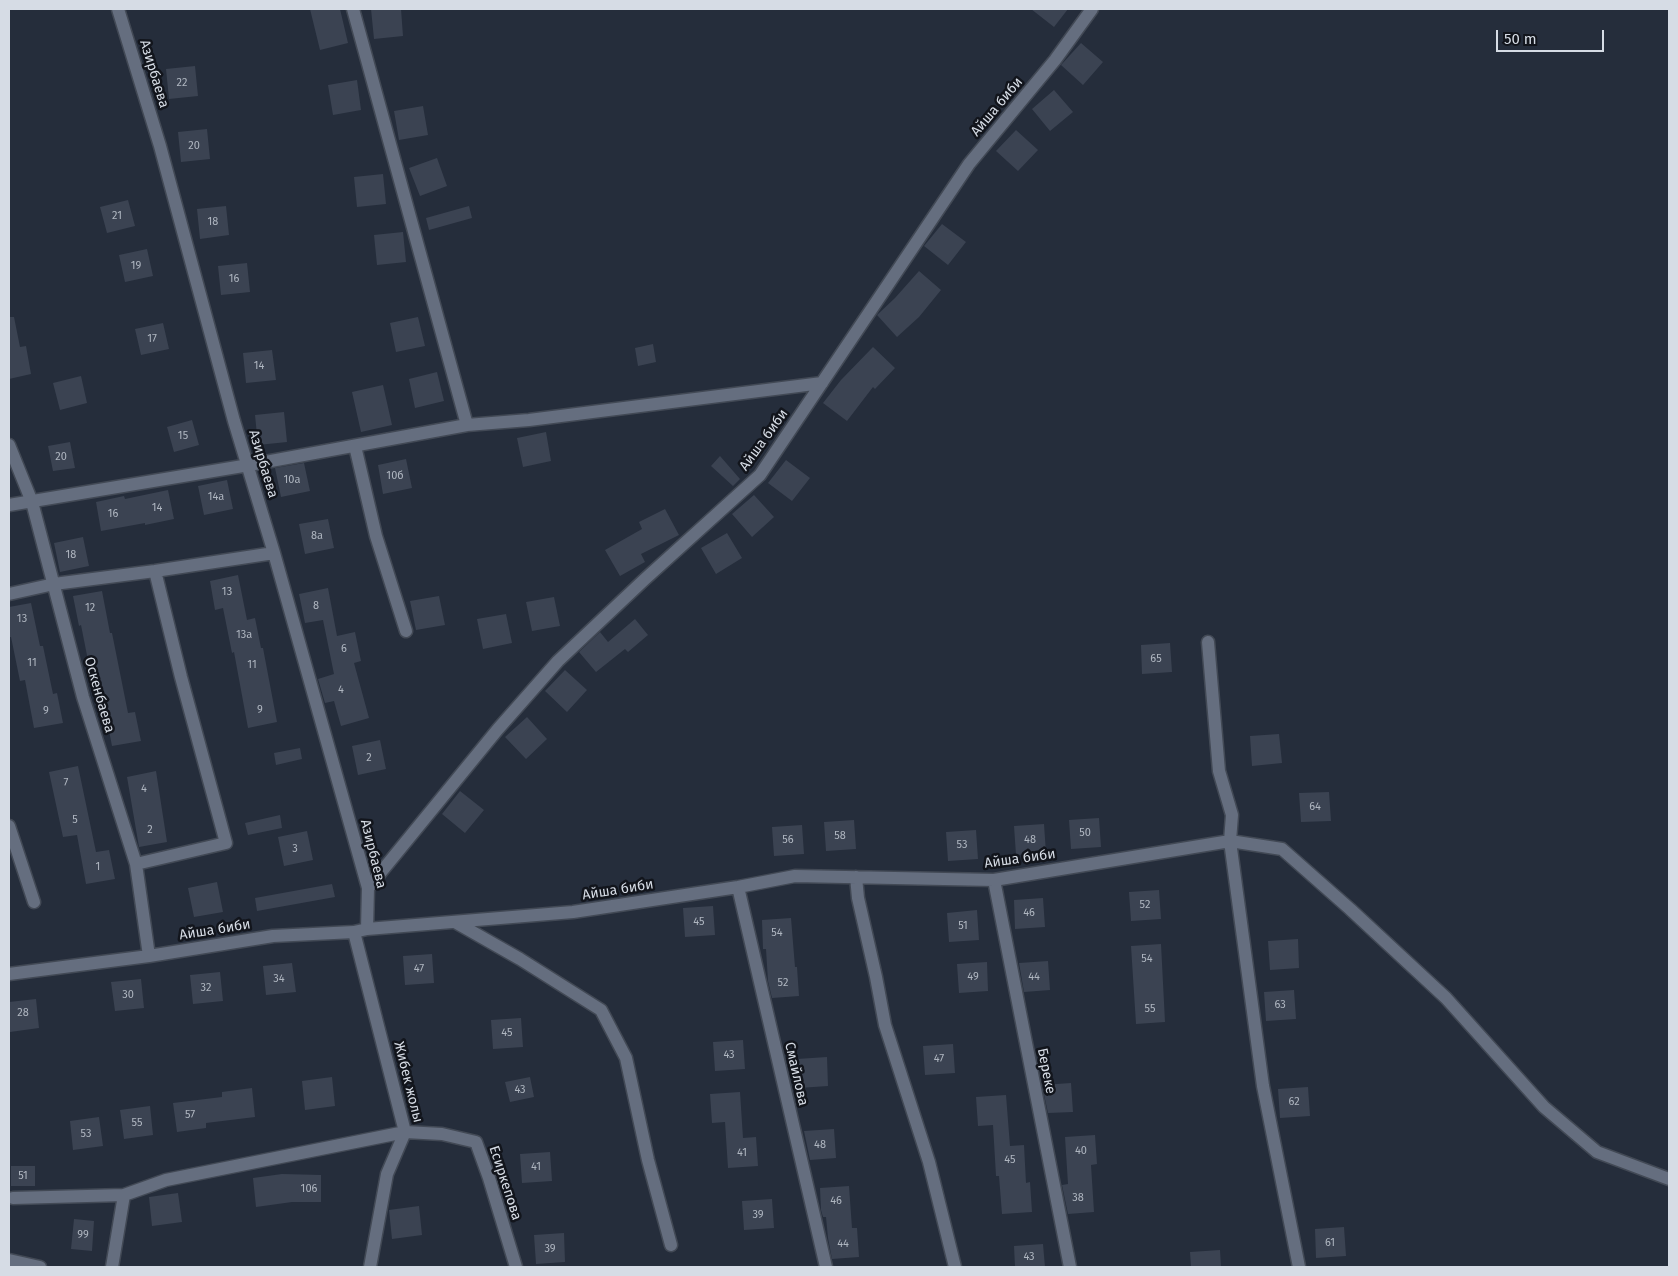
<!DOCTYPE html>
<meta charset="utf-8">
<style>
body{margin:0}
#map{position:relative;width:1678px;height:1276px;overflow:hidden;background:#252d3b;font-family:"Fira Sans",sans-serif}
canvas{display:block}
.frame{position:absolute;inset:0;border:10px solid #d6dce5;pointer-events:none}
.scale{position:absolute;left:1496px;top:30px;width:108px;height:22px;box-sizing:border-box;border:2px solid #d6dce5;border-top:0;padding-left:6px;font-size:15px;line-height:18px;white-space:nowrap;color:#d6dce5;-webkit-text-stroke:4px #12151c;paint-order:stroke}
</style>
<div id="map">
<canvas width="1678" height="1276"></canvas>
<div class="frame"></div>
<div class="scale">50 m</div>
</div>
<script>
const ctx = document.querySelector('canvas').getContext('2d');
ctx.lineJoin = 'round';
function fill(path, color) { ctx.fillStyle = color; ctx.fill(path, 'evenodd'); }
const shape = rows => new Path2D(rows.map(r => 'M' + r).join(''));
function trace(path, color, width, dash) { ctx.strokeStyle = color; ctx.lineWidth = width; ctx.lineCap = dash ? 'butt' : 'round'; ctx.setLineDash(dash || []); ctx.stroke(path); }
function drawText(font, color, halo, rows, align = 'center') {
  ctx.font = font + ' "Fira Sans",sans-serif'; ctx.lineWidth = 5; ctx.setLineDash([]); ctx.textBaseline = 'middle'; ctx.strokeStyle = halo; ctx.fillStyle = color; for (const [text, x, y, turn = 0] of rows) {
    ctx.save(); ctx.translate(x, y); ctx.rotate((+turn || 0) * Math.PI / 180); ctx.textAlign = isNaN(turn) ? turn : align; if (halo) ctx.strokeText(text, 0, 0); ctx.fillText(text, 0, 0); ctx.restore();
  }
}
fill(shape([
 [310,9,340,9,348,43,320,50],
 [371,9,401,9,403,36,374,39],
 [1031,9,1068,9,1054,27],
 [1081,43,1103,62,1083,85,1061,65],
 [195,66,198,96,169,99,166,69],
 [357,80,361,110,333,115,328,85],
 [1054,90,1073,112,1050,131,1032,109],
 [423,106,428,135,399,140,394,111],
 [207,129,210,159,181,162,178,132],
 [1016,130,1038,150,1018,171,996,151],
 [437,158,447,186,420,196,409,168],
 [383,174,386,204,357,207,354,177],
 [128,200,135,226,107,233,100,207],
 [226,206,229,235,200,239,197,209],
 [469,206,472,218,429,230,426,218],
 [942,224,966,242,948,265,924,246],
 [403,232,406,262,377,265,374,235],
 [147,249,153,276,125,282,119,255],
 [247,263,250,292,221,295,218,266],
 [919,271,941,290,919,317,897,337,877,315,895,298],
 [9,317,14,317,20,347,26,346,31,374,9,379],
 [418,317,425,346,396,352,390,323],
 [163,323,169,349,141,355,135,329],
 [653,344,656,362,638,366,635,348],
 [873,347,895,368,875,389,873,387,847,421,823,403,841,380],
 [272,350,276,380,246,383,243,353],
 [437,372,444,401,415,408,409,379],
 [81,376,87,403,60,410,53,383],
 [383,385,392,425,361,432,352,392],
 [284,412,287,442,258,445,255,415],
 [192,420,199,445,174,452,167,427],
 [546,432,551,461,523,467,517,438],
 [70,442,75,468,53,471,48,446],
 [720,456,740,479,733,486,711,466],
 [406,459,412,488,383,494,378,465],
 [786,460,810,478,792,501,768,483],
 [304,463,310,491,281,497,275,468],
 [227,480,233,509,204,515,198,486],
 [168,490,174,519,145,525,145,523,101,531,96,502,124,496,125,499],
 [754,495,774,517,752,537,732,514],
 [665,509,679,535,641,554,645,562,620,576,605,550,642,529,639,522],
 [328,519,334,548,305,554,299,524],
 [727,533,742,558,716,574,701,548],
 [83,537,89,566,60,572,54,543],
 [238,575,247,620,255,618,261,648,263,648,277,722,248,728,234,652,232,653,223,608,215,610,210,581],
 [328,588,337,636,355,632,361,661,354,663,369,718,341,726,334,701,325,703,318,679,334,674,323,620,305,623,299,594],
 [102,591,110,633,112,633,128,713,135,712,141,741,112,746,104,705,97,706,81,625,79,626,73,596],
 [439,596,445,625,416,630,410,601],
 [554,597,560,626,532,631,526,602],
 [31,603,40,646,43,646,53,694,57,693,63,723,34,728,25,680,20,681,11,637,9,637,9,607],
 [506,614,512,643,483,649,477,619],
 [635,619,648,635,628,652,625,649,596,672,579,652,600,632,608,642],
 [1170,643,1172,672,1142,674,1141,645],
 [565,670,587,690,567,712,545,691],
 [527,717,547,739,526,759,505,737],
 [1279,734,1282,763,1252,766,1250,736],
 [380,740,386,769,358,775,352,746],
 [300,748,302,759,276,765,274,753],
 [78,766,96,852,109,850,115,879,86,884,77,835,63,837,49,772],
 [156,771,167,842,139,847,127,777],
 [460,791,484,810,465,833,442,814],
 [1329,792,1331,821,1301,822,1299,793],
 [280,815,282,828,248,835,245,823],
 [1099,818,1101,847,1071,849,1069,820],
 [854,820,856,849,826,851,824,822],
 [1044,824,1046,853,1016,855,1014,826],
 [802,825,804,854,774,856,772,827],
 [976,830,978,859,948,861,946,832],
 [307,831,313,860,284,866,278,837],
 [217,882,223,912,194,917,188,888],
 [332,884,335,897,257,911,255,898],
 [1159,890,1161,919,1131,921,1129,892],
 [1043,898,1045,927,1015,929,1014,900],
 [713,906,715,935,685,937,683,908],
 [977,910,979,940,949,942,947,913],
 [791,918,795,967,797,967,799,996,772,998,768,981,766,949,763,949,762,920],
 [1298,939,1299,968,1270,970,1268,941],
 [1161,944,1165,1022,1136,1024,1131,946],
 [432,954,434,983,405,985,403,956],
 [1048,961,1050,990,1024,992,1019,963],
 [987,962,988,991,959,993,957,964],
 [292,963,296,992,266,995,263,966],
 [220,972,223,1001,193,1004,190,975],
 [141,979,144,1008,115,1011,111,982],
 [1294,990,1296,1019,1266,1021,1264,992],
 [36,999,39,1028,10,1032,9,1002],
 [521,1018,523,1047,493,1049,491,1020],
 [743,1040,745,1069,715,1071,713,1042],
 [953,1044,955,1073,925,1075,923,1046],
 [827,1057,828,1086,799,1088,797,1059],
 [332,1077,335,1106,305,1110,302,1081],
 [530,1077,534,1097,510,1102,505,1082],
 [1071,1083,1073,1112,1048,1113,1042,1085],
 [1308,1087,1310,1116,1280,1118,1278,1089],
 [252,1088,255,1117,206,1123,206,1128,177,1132,173,1103,222,1097,222,1092],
 [740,1092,743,1138,756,1137,758,1166,728,1168,725,1122,712,1123,710,1094],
 [1006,1095,1010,1146,1024,1145,1026,1183,1030,1182,1032,1212,1002,1214,999,1176,996,1176,993,1125,978,1126,976,1097],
 [150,1106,153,1135,124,1139,120,1110],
 [99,1117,103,1146,73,1150,70,1121],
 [834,1129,836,1158,810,1160,804,1131],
 [1095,1135,1097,1164,1091,1165,1094,1212,1068,1214,1062,1185,1068,1184,1065,1137],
 [550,1152,552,1181,522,1183,520,1154],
 [11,1166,35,1166,35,1186,11,1186],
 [282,1174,321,1175,321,1202,292,1202,256,1207,253,1178],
 [849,1186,852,1228,857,1228,859,1257,832,1259,828,1238,826,1217,823,1217,821,1210,820,1188],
 [178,1193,182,1222,152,1226,149,1197],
 [772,1199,774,1228,744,1230,742,1201],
 [419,1206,422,1235,392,1239,389,1210],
 [74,1219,94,1221,92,1251,71,1249],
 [1344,1227,1346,1256,1316,1258,1315,1229],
 [564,1233,565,1262,536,1264,534,1235],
 [1043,1244,1045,1267,1015,1267,1014,1246],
 [1220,1250,1221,1267,1191,1267,1190,1252]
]), '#3b4352');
const minor = shape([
 [118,9,160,146,234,421,274,553,368,888,367,929],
 [353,9,467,425],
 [9,445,32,502,83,697,136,864,149,956],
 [355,446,376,536,406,631],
 [9,505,249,465,467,425,529,420,822,383],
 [9,594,54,584,155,571,274,553],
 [1208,642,1219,771,1232,815,1230,841,1263,1086,1299,1267],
 [9,826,34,902],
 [136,864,226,843,181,677,155,571],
 [856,877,858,898,876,977,885,1025,929,1162,955,1267],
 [994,880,1070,1267],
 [738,887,826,1267],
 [368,888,498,729,558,661,645,579,760,475,969,164,1055,60,1092,9],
 [455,922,520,959,601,1010,626,1058,648,1160,671,1245],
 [354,932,405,1132,387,1174,370,1267],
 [9,974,149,956,273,936,354,932,367,929,573,912,738,887,795,876,994,880,1230,841,1282,849,1350,909,1446,998,1544,1107,1597,1152,1669,1179],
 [13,1198,124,1195,166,1180,405,1132,442,1134,476,1142,489,1178,516,1267],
 [9,1260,40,1267],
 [112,1267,124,1195]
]);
trace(minor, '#424955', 15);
trace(minor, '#656e7f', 12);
drawText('11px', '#afb6c0', null, [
 ["22",182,83],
 ["20",194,146],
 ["21",117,216],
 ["18",213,222],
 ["19",136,266],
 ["16",234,279],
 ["17",152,339],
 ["14",259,366],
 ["15",183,436],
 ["20",61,457],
 ["10б",395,476],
 ["10а",292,480],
 ["14а",216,497],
 ["14",157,508],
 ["16",113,514],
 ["8а",317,536],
 ["18",71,555],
 ["13",227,592],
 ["8",316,606],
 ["12",90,608],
 ["13",22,619],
 ["13а",244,635],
 ["6",344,649],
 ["65",1156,659],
 ["11",32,663],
 ["11",252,665],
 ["4",341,690],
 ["9",260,710],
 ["9",46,711],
 ["2",369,758],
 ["7",66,783],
 ["4",144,789],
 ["64",1315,807],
 ["5",75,820],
 ["2",150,830],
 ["50",1085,833],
 ["58",840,836],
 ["56",788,840],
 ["48",1030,840],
 ["53",962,845],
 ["3",295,849],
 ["1",98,867],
 ["52",1145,905],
 ["46",1029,913],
 ["45",699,922],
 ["51",963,926],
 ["54",777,933],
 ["54",1147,959],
 ["47",419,969],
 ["49",973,977],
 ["44",1034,977],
 ["34",279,979],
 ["52",783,983],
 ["32",206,988],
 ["30",128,995],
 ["63",1280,1005],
 ["55",1150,1009],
 ["28",23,1013],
 ["45",507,1033],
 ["43",729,1055],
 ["47",939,1059],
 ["43",520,1090],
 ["62",1294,1102],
 ["57",190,1115],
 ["55",137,1123],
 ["53",86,1134],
 ["48",820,1145],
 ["40",1081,1151],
 ["41",742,1153],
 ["45",1010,1160],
 ["41",536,1167],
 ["51",23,1176],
 ["106",309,1189],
 ["38",1078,1198],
 ["46",836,1201],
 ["39",758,1215],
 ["99",83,1235],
 ["61",1330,1243],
 ["44",843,1244],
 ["39",550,1249],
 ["43",1029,1257]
]);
drawText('14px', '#d6dce5', '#12151c', [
 ["Азирбаева",154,74,73],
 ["Айша биби",997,107,-50],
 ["Айша биби",764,440,-54],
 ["Азирбаева",263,464,73],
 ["Оскенбаева",99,695,74],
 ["Азирбаева",373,854,76],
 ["Айша биби",1020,859,-8],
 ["Айша биби",618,890,-9],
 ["Айша биби",215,930,-9],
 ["Береке",1046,1071,79],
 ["Смайлова",796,1074,77],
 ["Жибек жолы",408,1082,76],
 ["Есиркепова",505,1183,72]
]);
</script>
